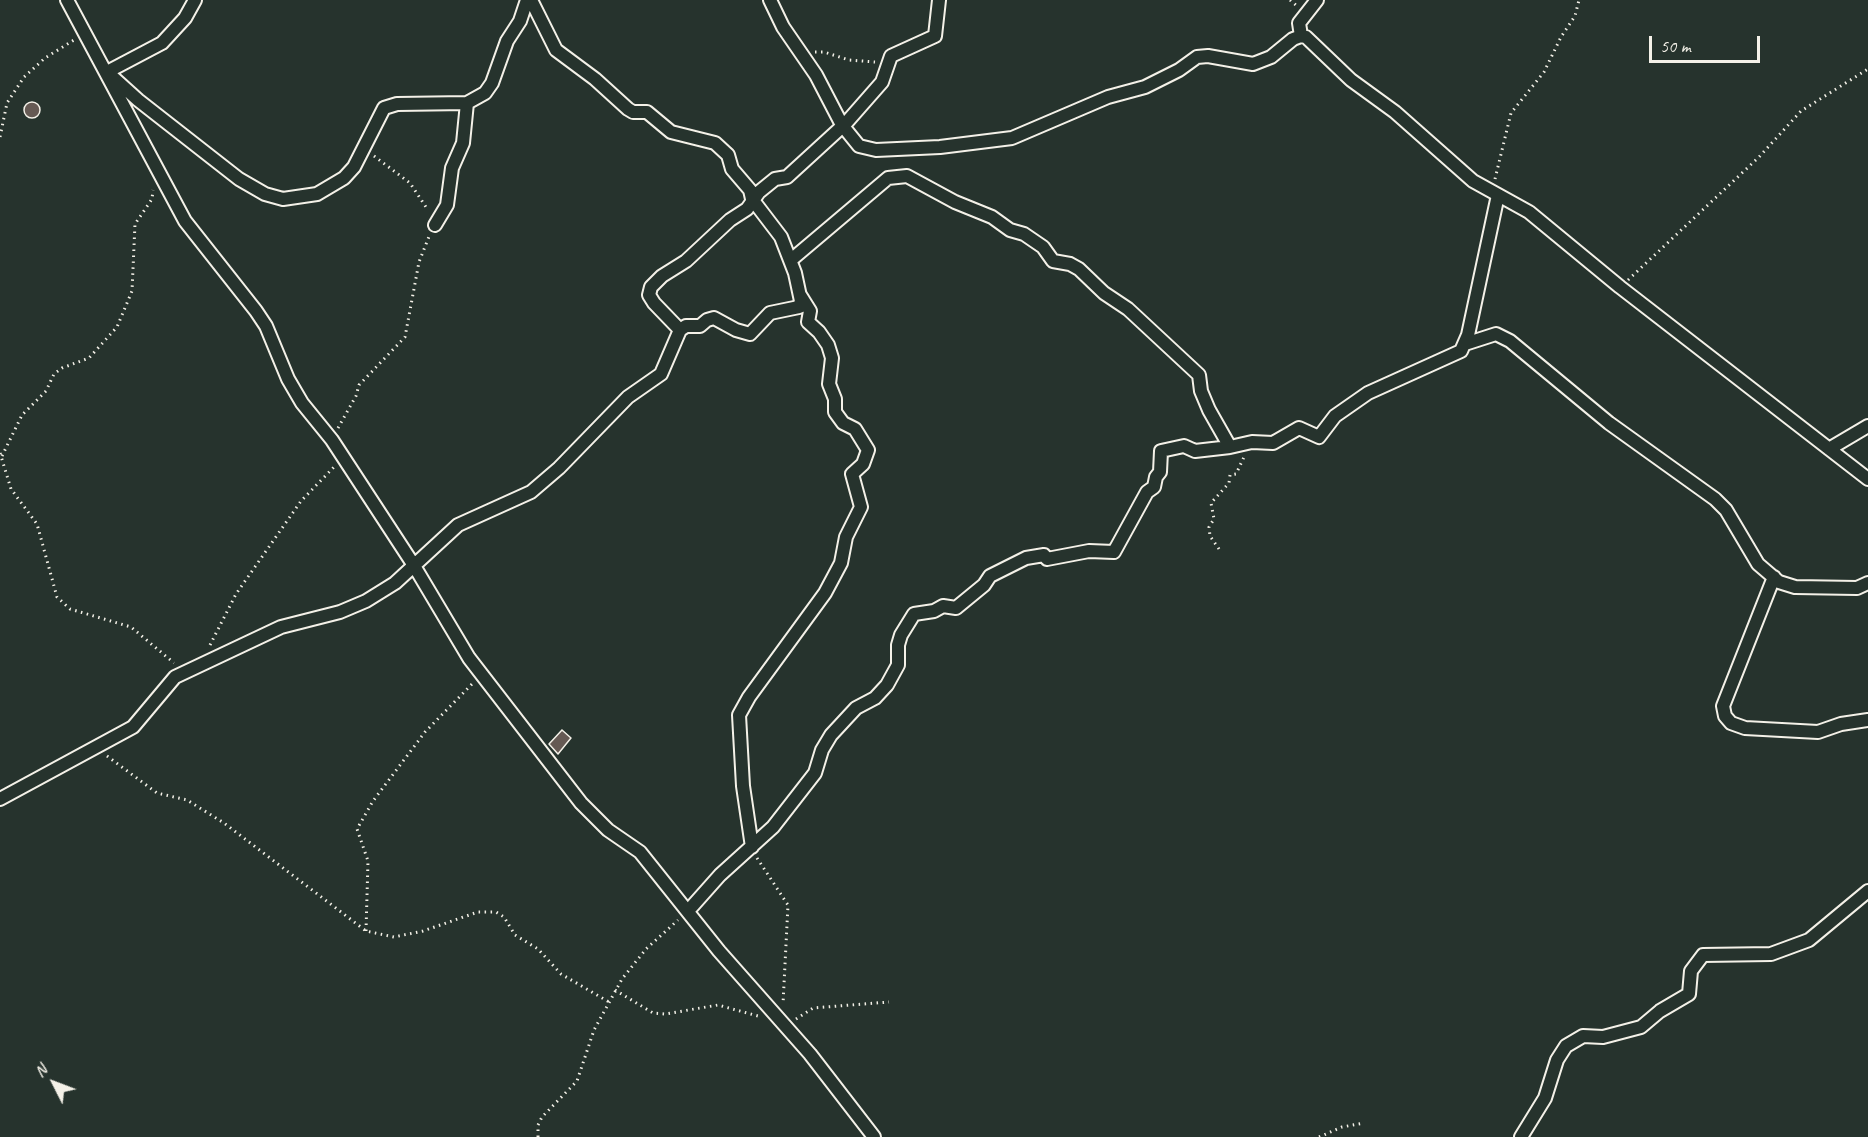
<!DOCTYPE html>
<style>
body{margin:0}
#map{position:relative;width:1868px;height:1137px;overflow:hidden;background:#26332d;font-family:Caveat,sans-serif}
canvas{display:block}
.north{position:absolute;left:24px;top:1053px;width:60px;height:60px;-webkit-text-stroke:4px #26332d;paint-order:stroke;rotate:312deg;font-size:16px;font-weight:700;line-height:24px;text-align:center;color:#f4f1e8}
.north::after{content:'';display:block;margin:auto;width:21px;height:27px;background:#f4f1e8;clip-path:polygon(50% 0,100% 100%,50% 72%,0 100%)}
.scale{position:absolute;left:1649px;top:36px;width:111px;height:27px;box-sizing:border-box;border:3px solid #f4f1e8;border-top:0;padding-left:8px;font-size:18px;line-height:21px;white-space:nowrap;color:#f4f1e8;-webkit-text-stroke:4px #26332d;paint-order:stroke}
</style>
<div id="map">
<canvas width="1868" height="1137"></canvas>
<div class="north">N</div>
<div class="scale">50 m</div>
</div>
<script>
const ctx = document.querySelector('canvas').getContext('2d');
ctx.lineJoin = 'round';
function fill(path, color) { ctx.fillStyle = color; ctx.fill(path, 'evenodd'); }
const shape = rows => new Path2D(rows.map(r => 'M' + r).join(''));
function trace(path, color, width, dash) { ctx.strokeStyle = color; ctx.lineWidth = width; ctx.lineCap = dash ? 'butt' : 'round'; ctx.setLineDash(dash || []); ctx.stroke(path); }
const building = shape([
 '24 110a8 8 0 1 1 16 0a8 8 0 1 1-16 0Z',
 [562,730,571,738,558,754,549,744,562,730]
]);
fill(building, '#665a54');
trace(building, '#f4f1e8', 1.5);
const minor = shape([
 [67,0,185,221,256,311,266,326,288,379,302,403,332,440,413,564,469,658,581,803,608,830,640,852,719,951,810,1054,874,1137],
 [195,0,185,18,162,43,107,72,138,100,239,179,265,194,283,199,317,194,344,178,354,167,384,108,397,104,467,103,485,93,492,83,507,41,520,21,527,0],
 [770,0,783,27,816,75,842,125,859,146,876,150,940,147,1012,138,1108,97,1145,87,1179,70,1197,57,1208,56,1253,64,1271,57,1293,39,1301,36,1306,37,1351,80,1395,112,1473,181,1529,212,1620,287,1868,479],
 [1301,36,1299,23,1317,0],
 [435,225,447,205,452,168,463,143,467,103],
 [791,260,888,178,907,176,955,202,992,217,1010,230,1024,234,1043,247,1053,261,1070,264,1079,269,1104,293,1128,309,1199,375,1201,391,1209,410,1230,447],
 [680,330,654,303,649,295,651,287,662,276,686,261,730,220,747,209,759,192,775,179,787,177,846,123,882,82,891,56,935,36,939,0],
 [1465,344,1496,334,1510,341,1609,423,1715,499,1726,510,1758,564,1779,582,1795,587,1857,588,1868,583],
 [1829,449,1868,426],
 [1774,577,1723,706,1725,716,1731,723,1745,728,1818,732,1841,724,1868,720],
 [0,799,133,727,175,677,281,627,340,612,366,601,395,583,458,525,531,492,559,468,628,397,661,374,680,330,686,326,700,326,707,320,714,318,736,330,750,334,770,313,799,307,801,301,795,273,781,237,752,199,750,190,732,169,728,155,715,143,671,132,647,112,633,112,628,109,595,79,556,50,531,0],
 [752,847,743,786,739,715,749,697,825,593,841,563,846,537,861,507,852,474,863,464,868,450,855,429,843,423,835,412,835,399,829,384,832,358,828,345,819,332,808,322,810,311,800,295],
 [688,911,720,875,773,827,815,773,822,750,831,735,856,708,875,698,887,685,898,665,898,645,901,635,914,614,934,611,943,606,956,608,984,585,990,576,1026,558,1044,555,1047,559,1089,551,1114,552,1147,492,1154,487,1156,477,1160,472,1161,451,1184,446,1195,451,1230,447,1252,442,1273,443,1299,428,1319,437,1335,416,1368,393,1461,351,1468,335,1498,195],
 [1521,1137,1545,1098,1557,1060,1566,1046,1583,1036,1603,1037,1641,1027,1660,1011,1689,994,1691,971,1703,955,1771,954,1809,940,1868,891]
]);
trace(minor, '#f4f1e8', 16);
trace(shape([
 [1290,0,1298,7],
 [815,52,824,52,849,60,875,62],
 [0,137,7,103,24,77,45,58,74,40],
 [374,156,410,183,428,210],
 [1495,179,1511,113,1544,72,1561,37,1575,16,1579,0],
 [1628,280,1759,157,1801,111,1868,69],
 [338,428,356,396,359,385,405,337,419,262,430,234],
 [0,453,11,489,37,524,57,597,70,609,131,627,174,663],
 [2,456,22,415,46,391,54,374,62,368,89,358,117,327,132,291,135,224,152,199,153,190],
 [1219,549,1210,536,1209,527,1214,519,1211,503,1229,483,1230,475,1236,474,1244,457],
 [210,645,236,594,301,501,334,467],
 [107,756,157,793,187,800,224,823,366,931,394,937,423,931,478,912,496,912,504,917,515,935,538,949,561,974,609,1002],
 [757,858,788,905,783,1004],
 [366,931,368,861,357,829,373,801,425,732,474,682],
 [615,990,653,1013,665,1014,718,1005,758,1016],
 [796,1019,813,1008,889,1002],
 [538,1137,538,1125,542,1117,577,1081,594,1030,622,979,646,949,678,920],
 [1319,1137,1342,1127,1364,1123]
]), '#f4f1e8', 3, [1.5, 4.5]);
trace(minor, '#26332d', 12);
</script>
